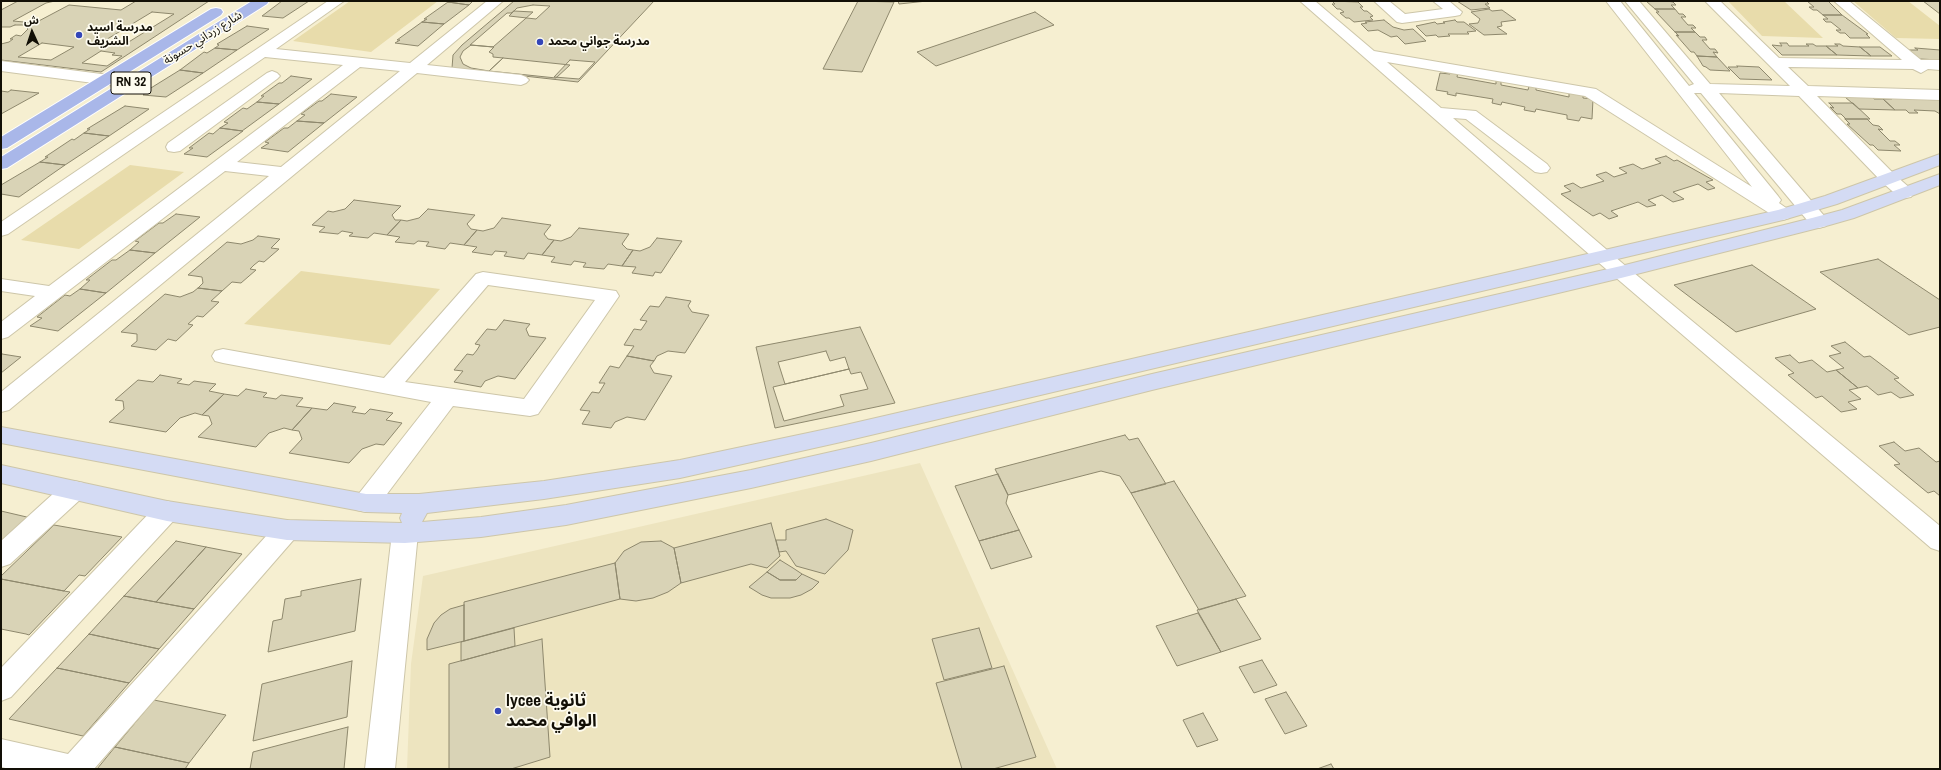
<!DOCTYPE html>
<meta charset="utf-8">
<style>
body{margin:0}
#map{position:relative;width:1941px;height:770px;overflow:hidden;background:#f6efd1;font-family:"Archivo Narrow","Noto Sans Arabic",sans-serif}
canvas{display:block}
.frame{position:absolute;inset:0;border:2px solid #120f06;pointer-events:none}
.north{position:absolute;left:12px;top:12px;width:40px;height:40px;-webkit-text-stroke:3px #fefcf0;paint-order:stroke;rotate:357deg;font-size:11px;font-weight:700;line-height:16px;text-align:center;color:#120f06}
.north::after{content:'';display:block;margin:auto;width:14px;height:18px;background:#120f06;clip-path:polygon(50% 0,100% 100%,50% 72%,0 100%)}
</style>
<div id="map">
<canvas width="1941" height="770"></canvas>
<div class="frame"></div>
<div class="north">ش</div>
</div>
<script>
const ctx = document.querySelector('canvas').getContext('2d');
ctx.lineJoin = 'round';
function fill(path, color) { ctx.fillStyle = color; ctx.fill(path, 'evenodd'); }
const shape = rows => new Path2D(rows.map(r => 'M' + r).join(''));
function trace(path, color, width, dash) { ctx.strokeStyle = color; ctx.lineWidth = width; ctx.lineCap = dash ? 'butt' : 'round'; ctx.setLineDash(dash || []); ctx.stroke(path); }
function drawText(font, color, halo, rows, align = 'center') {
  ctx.font = font + ' "Archivo Narrow","Noto Sans Arabic",sans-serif'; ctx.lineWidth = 3.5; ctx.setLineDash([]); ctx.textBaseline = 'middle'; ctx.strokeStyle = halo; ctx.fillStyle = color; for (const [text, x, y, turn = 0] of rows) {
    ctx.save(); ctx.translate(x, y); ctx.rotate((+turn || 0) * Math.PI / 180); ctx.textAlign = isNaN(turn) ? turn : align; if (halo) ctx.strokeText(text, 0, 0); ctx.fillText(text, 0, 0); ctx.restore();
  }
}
fill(shape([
 [920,463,1057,769,407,769,411,664,423,576]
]), '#ede4bf');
fill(shape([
 [350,1,438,1,371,52,293,41],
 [1728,1,1784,1,1823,38,1762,36],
 [1853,1,1908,1,1940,26,1940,39,1896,38],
 [130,165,184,172,79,249,21,240],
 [301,271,440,289,390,345,244,324]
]), '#e8dcab');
const building = shape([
 [18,1,209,1,101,72,1,60,1,10,18,1],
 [55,1,136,1,121,10,69,5,35,23,13,21,46,3,55,1],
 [282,1,309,1,283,18,262,16,282,1],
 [450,1,473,1,469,5,448,2,450,1],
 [514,1,654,1,578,82,452,68,453,55,462,45,514,1],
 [858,1,894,2,862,72,823,69,858,1],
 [898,1,927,1,899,4,898,1],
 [1332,1,1358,2,1363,7,1360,7,1364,11,1367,11,1373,16,1370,17,1373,20,1354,22,1349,18,1346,18,1340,13,1344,12,1340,9,1337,9,1332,4,1335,4,1332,1],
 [1457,1,1486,1,1489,4,1485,4,1490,8,1471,10,1457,1],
 [1646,1,1667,1,1673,2,1676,5,1671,5,1675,9,1655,9,1646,1],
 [1807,1,1828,1,1842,15,1823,15,1817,10,1813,10,1809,7,1814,7,1807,1],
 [1923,1,1940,1,1940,14,1923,1],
 [448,2,469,5,444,24,422,22,427,19,424,19,448,2],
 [533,5,550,6,536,19,509,16,517,8,533,5],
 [1489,9,1492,11,1502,10,1516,20,1501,22,1502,26,1497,27,1507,34,1484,35,1469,24,1478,23,1480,19,1471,12,1489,9],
 [1655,9,1675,9,1679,14,1683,14,1686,17,1681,17,1688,25,1693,25,1696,28,1691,28,1695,32,1675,32,1656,12,1659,12,1655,9],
 [514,11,533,12,493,47,470,45,507,13,511,13,514,11],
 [152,12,174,14,127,43,104,41,152,12],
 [1035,12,1054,25,936,66,917,52,1035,12],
 [1823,15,1842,15,1868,34,1866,34,1870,38,1850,38,1845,33,1840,33,1836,30,1841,30,1831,22,1826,22,1823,19,1828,19,1823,15],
 [1384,20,1393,27,1404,30,1413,29,1426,41,1405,44,1397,36,1391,37,1378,30,1368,31,1361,24,1367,23,1365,22,1384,20],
 [1455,20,1457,22,1464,22,1476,31,1467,32,1469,34,1448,34,1450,36,1438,37,1436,35,1426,36,1416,26,1435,22,1437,24,1445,23,1443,22,1455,20],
 [422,22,444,24,418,46,395,43,400,40,397,40,422,22],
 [15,25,24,25,28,29,21,36,16,35,10,39,13,39,9,42,1,44,1,27,10,27,15,25],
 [247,26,269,29,237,50,215,48,219,45,217,44,247,26],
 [1675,32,1695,32,1700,37,1705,37,1707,40,1702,40,1710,49,1715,49,1718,53,1713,52,1717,57,1697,56,1694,52,1691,52,1676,35,1679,36,1675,32],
 [42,43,74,47,51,60,18,57,42,43],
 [1780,43,1787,43,1789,46,1809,46,1806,44,1813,44,1816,46,1826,46,1837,55,1782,55,1772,45,1782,46,1780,43],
 [1835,44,1840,44,1843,46,1860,47,1871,56,1837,55,1826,46,1838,46,1835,44],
 [471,45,494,47,489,52,493,54,493,57,503,58,489,71,471,68,463,64,460,57,463,51,471,45],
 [1860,47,1880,47,1892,56,1871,56,1860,47],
 [215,48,237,50,203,73,180,70,204,52,207,53,215,48],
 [1915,48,1940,50,1940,60,1919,59,1907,50,1918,50,1915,48],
 [101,51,115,53,112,55,122,56,107,66,82,63,101,51],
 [1697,56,1717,57,1730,71,1710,70,1706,67,1703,66,1697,56],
 [503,58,570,65,556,78,489,71,503,58],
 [570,60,595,62,579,79,554,77,570,60],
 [1737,66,1759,67,1772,80,1740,79,1728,67,1738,67,1737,66],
 [180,70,203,73,166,97,143,95,148,91,146,91,180,70],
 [1451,71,1458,72,1457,77,1496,84,1496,80,1501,81,1501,85,1528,90,1529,86,1536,87,1536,90,1569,97,1569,92,1583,95,1583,98,1593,99,1592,119,1581,117,1579,121,1567,119,1567,115,1536,109,1535,112,1524,110,1525,107,1502,102,1501,105,1492,103,1493,99,1456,93,1456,96,1447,94,1448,92,1436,90,1440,73,1450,74,1451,71],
 [291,76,312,79,279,104,257,102,264,96,261,96,279,83,282,83,291,76],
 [11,90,39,93,1,114,1,91,8,92,11,90],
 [331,94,357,97,324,123,297,121,305,115,301,114,319,101,322,101,331,94],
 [1845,97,1872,97,1874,99,1883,99,1895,110,1859,109,1845,97],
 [1891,98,1940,100,1940,114,1935,111,1914,110,1918,113,1909,113,1906,110,1895,110,1883,99,1892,99,1891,98],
 [257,102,279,104,242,131,220,128,228,123,224,122,243,108,247,109,257,102],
 [1829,103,1853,103,1870,119,1846,119,1841,114,1837,114,1830,107,1834,108,1829,103],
 [125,106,149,109,109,136,84,133,90,129,87,129,125,106],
 [1845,119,1867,119,1873,125,1879,126,1883,130,1878,129,1890,141,1895,141,1900,145,1894,145,1901,151,1878,150,1873,145,1870,145,1847,124,1850,124,1845,119],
 [297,121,324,123,288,152,261,148,269,143,265,142,284,128,288,128,297,121],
 [220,128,243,131,207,157,184,154,193,148,189,148,209,133,213,134,220,128],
 [84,133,109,136,65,165,40,162,48,157,45,157,72,139,74,140,84,133],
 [1666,156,1674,161,1677,160,1713,180,1706,182,1715,188,1708,190,1698,184,1673,192,1684,199,1673,202,1662,195,1648,200,1656,205,1647,207,1638,202,1611,211,1618,216,1609,219,1600,213,1593,216,1561,194,1571,191,1564,186,1573,183,1581,188,1604,181,1596,175,1606,172,1614,177,1627,173,1619,168,1633,164,1642,169,1661,163,1655,159,1666,156],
 [40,162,65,165,19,197,1,194,1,185,40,162],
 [354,200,401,206,392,215,395,220,401,220,387,235,374,233,368,238,349,236,353,233,342,231,338,234,319,232,325,227,312,225,328,211,333,212,345,209,354,200],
 [428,209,475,215,467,224,471,229,477,230,464,245,450,243,445,249,426,246,429,242,418,241,414,244,395,242,400,237,387,235,401,220,407,221,419,218,428,209],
 [176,214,200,217,155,253,130,250,139,242,135,241,159,223,163,223,176,214],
 [502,218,551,225,544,234,548,239,554,240,542,255,528,253,524,259,504,256,507,252,495,251,492,255,472,252,477,247,464,245,477,230,483,231,494,228,502,218],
 [579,228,629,234,622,244,627,249,633,250,622,266,608,264,604,269,583,267,586,263,574,261,571,265,551,262,555,257,542,255,554,240,561,241,571,237,579,228],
 [258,236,280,239,271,248,279,249,264,262,259,261,254,265,250,269,256,270,241,283,232,282,222,291,198,288,203,283,202,277,188,275,227,242,241,244,253,240,258,236],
 [657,238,682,241,661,273,655,272,653,276,632,273,636,267,622,266,633,250,640,251,650,247,657,238],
 [130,250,155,253,106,293,80,289,90,280,86,280,112,260,116,260,130,250],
 [1878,259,1940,300,1940,327,1909,335,1820,272,1878,259],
 [1752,265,1816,309,1736,332,1674,285,1752,265],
 [198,288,222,291,211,301,219,302,203,317,197,316,188,324,193,325,176,341,168,339,156,350,131,346,137,341,137,334,121,332,165,294,180,297,193,292,198,288],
 [80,289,106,293,58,331,30,326,42,318,37,317,65,295,70,296,80,289],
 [666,297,691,301,688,306,692,312,709,315,685,353,668,351,657,356,654,361,627,356,634,346,624,345,634,329,641,330,647,321,640,320,650,306,659,307,666,297],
 [504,320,530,324,526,329,529,336,546,338,515,379,498,376,485,381,481,387,454,382,463,371,454,370,467,354,473,355,477,350,480,345,475,344,487,329,496,330,504,320],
 [860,327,895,403,775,428,756,347,860,327],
 [1845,342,1864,357,1870,356,1899,378,1894,379,1914,395,1900,398,1891,392,1878,395,1867,386,1858,388,1836,370,1844,368,1829,356,1841,353,1831,346,1845,342],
 [826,351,830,361,845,357,849,369,785,384,778,362,826,351],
 [2,354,21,357,1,373,1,355,2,354],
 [1790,355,1799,363,1812,360,1827,372,1836,370,1858,388,1849,390,1861,399,1848,402,1857,409,1841,412,1822,396,1816,398,1788,375,1794,373,1775,358,1790,355],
 [627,356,654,361,650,366,654,373,672,376,645,420,627,417,615,422,611,428,582,424,590,411,580,410,592,392,599,393,605,383,599,383,610,366,619,368,627,356],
 [849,369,851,374,861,372,868,389,840,395,844,406,784,421,773,387,849,369],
 [160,375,182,379,177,383,189,385,194,381,216,384,209,391,224,394,202,415,195,413,180,418,166,432,109,422,124,409,123,401,115,400,138,380,153,382,160,375],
 [246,389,267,393,263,397,270,398,276,399,281,395,303,398,296,406,312,408,292,430,284,428,269,433,256,447,198,437,212,424,209,416,202,415,224,394,238,396,246,389],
 [334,403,356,407,352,412,365,414,370,409,393,413,386,420,402,423,384,445,376,444,362,449,349,463,289,453,302,439,299,431,292,430,312,408,327,410,334,403],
 [1125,435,1129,440,1138,438,1166,484,1131,493,1120,476,1101,471,1008,495,995,469,1125,435],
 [1894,442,1905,451,1919,448,1936,462,1940,461,1940,496,1934,491,1928,493,1894,465,1900,464,1879,446,1894,442],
 [998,474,1008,495,1006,503,1019,530,979,541,955,486,998,474],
 [1174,481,1246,596,1199,610,1131,493,1174,481],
 [1,511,31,518,1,545,1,511],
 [826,519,853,530,848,550,825,574,796,566,786,551,779,552,776,540,786,540,786,530,826,519],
 [771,523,780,556,767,568,751,564,681,583,674,548,771,523],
 [54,525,122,537,85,576,79,575,64,591,1,579,1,576,54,525],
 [1019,530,1032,557,991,569,979,541,1019,530],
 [176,541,206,547,156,602,124,596,176,541],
 [661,541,674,548,681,583,668,592,653,598,636,601,620,599,615,563,624,551,641,542,661,541],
 [206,547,242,554,194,609,156,602,206,547],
 [780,560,793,568,802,574,796,580,780,580,767,572,780,560],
 [615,563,620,599,464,641,464,602,615,563],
 [767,572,780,580,796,580,802,574,819,582,812,589,801,595,790,598,771,598,762,595,749,587,767,572],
 [1,579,64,591,70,592,29,635,26,634,1,629,1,579],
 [361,579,355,631,268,652,273,621,282,619,285,599,301,596,301,591,361,579],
 [124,596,156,602,194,609,159,649,89,634,124,596],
 [1236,599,1261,639,1221,652,1197,610,1236,599],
 [464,605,464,641,427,650,427,639,434,623,441,615,450,609,464,605],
 [1198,613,1221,652,1177,666,1156,626,1198,613],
 [514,628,515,646,461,661,461,642,514,628],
 [979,628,992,668,944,680,932,639,979,628],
 [89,634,159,649,129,683,57,668,89,634],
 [542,639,550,757,511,769,449,769,449,664,542,639],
 [1262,660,1277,685,1254,693,1239,667,1262,660],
 [352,661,347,717,253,741,262,684,352,661],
 [1004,666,1036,757,993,769,962,769,936,683,1004,666],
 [57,668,129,683,83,736,9,719,57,668],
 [1286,692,1307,726,1285,734,1265,699,1286,692],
 [154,700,226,715,189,763,115,747,154,700],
 [1203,713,1218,740,1197,747,1183,720,1203,713],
 [348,727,344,769,250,769,253,752,348,727],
 [115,747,189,763,185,769,97,769,115,747],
 [1331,764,1334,769,1317,769,1331,764]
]);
fill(building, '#d9d3b6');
trace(building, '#8e886d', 1);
const street = shape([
 [328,1,344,1,276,49,410,63,487,1,503,1,427,65,521,75,526,77,529,80,526,83,521,85,417,73,9,410,1,412,1,392,269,176,225,171,8,337,1,339,1,322,35,296,1,291,1,279,49,286,343,65,265,57,8,234,1,236,1,222,328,1],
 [360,67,400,71,281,167,237,162,360,67],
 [1300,1,1315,1,1374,51,1596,89,1752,187,1606,1,1620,1,1689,86,1694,84,1625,1,1639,1,1710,84,1790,86,1705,1,1720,1,1779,58,1902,60,1834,1,1849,1,1921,60,1940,60,1940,70,1928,69,1921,73,1913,69,1788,67,1808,86,1940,90,1940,100,1817,96,1895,175,1911,189,1914,193,1911,197,1905,198,1899,197,1883,183,1799,96,1719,93,1826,218,1828,222,1826,226,1819,228,1812,226,1701,93,1694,93,1778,196,1781,200,1779,203,1789,210,1792,214,1789,218,1783,220,1777,218,1585,96,1387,62,1441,108,1476,111,1547,164,1550,168,1547,172,1541,173,1535,172,1466,119,1453,118,1628,268,1940,526,1940,551,1931,548,1614,276,1300,1],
 [1374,1,1389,1,1405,14,1443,9,1433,1,1449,1,1462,12,1460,15,1455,16,1402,23,1397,22,1374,1],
 [1,61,132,78,138,80,140,83,138,86,132,88,1,71,1,61],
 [272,71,277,73,280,76,277,79,180,151,174,152,168,151,166,147,168,143,267,73,272,71],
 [483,272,616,291,619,296,538,414,530,416,453,406,375,510,366,512,357,510,354,503,357,496,431,402,223,363,215,361,212,356,215,351,223,349,384,378,476,274,483,272],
 [488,285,595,300,524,399,405,382,488,285],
 [74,481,83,483,86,490,83,497,10,564,1,567,1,541,65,483,74,481],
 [167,501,176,504,179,511,176,518,11,697,1,701,1,668,158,504,167,501],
 [287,520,296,523,300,530,296,537,94,769,10,769,1,767,1,739,68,754,278,523,287,520],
 [405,523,414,526,418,533,395,769,365,769,392,533,396,526,405,523]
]);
const secondary = shape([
 [1940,154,1940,165,1837,204,1783,220,841,442,680,478,544,499,427,513,422,522,481,517,566,505,751,470,871,443,1152,374,1621,266,1812,218,1842,210,1940,174,1940,185,1854,218,1826,226,1621,278,1152,390,871,461,751,488,566,525,481,537,405,543,287,540,167,521,1,483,1,465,167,501,287,520,402,523,400,518,402,513,366,512,1,443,1,427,366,494,419,494,544,481,680,460,841,426,1778,210,1825,196,1940,154]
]);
const primary = shape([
 [252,1,269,1,267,4,7,168,1,169,1,157,252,1],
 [216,8,221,9,223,12,221,15,7,148,1,149,1,137,211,9,216,8]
]);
trace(street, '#cdc6a9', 2);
trace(secondary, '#cdc6a9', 2);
trace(primary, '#fff', 2);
fill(street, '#fff');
fill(secondary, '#d4dbf4');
fill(primary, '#a9b7e9');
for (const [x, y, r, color] of [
 [79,35,4,"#3446b8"],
 [540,42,4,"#3446b8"],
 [498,711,4,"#3446b8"]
]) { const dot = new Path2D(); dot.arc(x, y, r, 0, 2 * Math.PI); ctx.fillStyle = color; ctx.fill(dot); trace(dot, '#fefcf0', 1.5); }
drawText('bold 12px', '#120f06', '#fefcf0', [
 ["مدرسة اسيد",87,28],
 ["الشريف",87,42],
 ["مدرسة جواني محمد",548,42]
], 'left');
drawText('12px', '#120f06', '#fefcf0', [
 ["شارع زرداني حسونة",203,38,-32]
]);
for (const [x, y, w] of [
 [131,83,40]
]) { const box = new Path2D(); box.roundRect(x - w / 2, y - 11, w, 22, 3); ctx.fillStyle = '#fefcf0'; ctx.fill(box); trace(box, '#120f06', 1); }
drawText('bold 13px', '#120f06', null, [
 ["RN 32",131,83]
]);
drawText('bold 17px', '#120f06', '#fefcf0', [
 ["lycee ثانوية",506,701],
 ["الوافي محمد",506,721]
], 'left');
</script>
